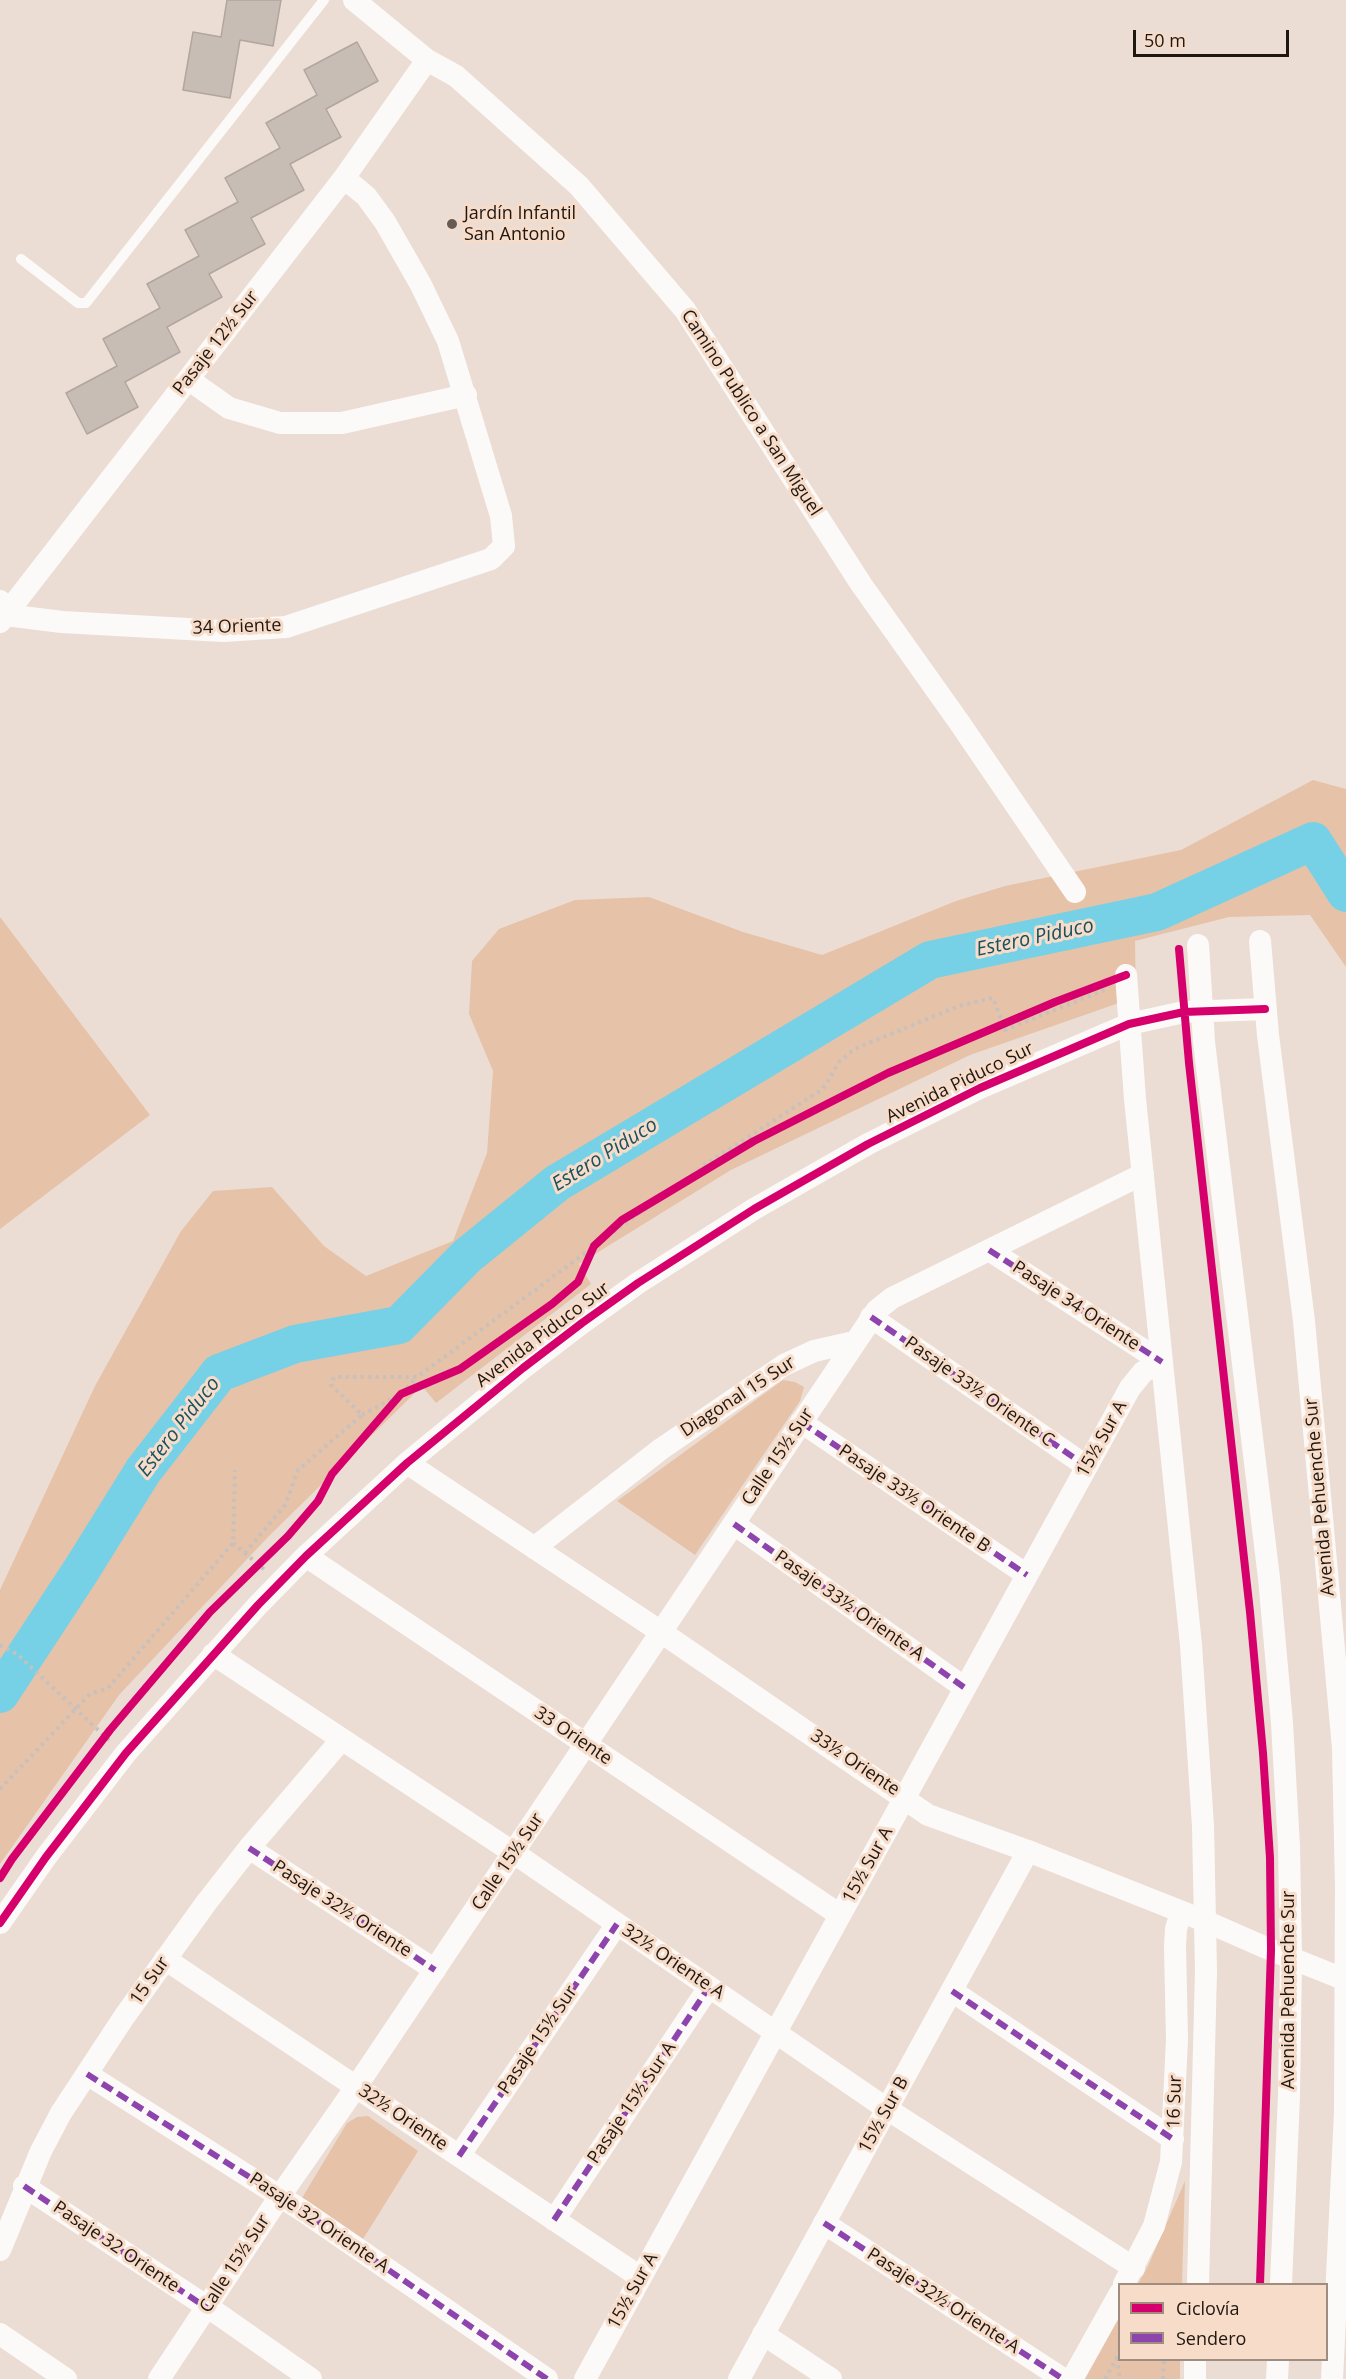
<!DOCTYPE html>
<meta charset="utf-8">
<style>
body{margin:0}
#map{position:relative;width:1346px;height:2379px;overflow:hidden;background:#ecddd4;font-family:"Open Sans",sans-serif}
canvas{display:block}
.legend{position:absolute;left:1118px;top:2283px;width:210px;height:78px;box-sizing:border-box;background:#f6dcc9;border:2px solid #a08d7f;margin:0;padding:8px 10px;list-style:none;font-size:18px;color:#201711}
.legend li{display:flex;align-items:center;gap:12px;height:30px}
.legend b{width:30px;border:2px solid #a08d7f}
.scale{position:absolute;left:1133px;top:30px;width:156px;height:27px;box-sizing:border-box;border:3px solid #201711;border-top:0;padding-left:8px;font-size:18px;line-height:21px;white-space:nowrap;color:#201711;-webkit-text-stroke:4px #f6dcc9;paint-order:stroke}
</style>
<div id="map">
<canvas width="1346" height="2379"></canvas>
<ul class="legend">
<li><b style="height:8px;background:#d6006c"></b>Ciclovía</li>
<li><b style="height:8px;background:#8e44ad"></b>Sendero</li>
</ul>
<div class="scale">50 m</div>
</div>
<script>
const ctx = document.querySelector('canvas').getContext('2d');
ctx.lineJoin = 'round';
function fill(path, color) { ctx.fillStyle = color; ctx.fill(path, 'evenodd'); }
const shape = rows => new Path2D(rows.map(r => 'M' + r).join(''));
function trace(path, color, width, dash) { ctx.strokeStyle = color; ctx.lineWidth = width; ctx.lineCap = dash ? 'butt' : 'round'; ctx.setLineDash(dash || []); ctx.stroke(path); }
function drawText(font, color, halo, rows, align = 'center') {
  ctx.font = font + ' "Open Sans",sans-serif'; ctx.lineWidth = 6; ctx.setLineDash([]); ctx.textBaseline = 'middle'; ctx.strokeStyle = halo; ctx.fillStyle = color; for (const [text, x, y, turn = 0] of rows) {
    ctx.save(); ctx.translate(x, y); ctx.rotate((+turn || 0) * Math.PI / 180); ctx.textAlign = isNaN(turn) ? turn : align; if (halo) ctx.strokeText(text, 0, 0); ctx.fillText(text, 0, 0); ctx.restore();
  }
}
fill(shape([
 [1313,780,1346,789,1346,967,1310,915,1229,917,1135,941,1136,997,970,1055,731,1170,579,1264,591,1284,436,1403,422,1386,268,1537,119,1695,0,1864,0,1590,95,1386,181,1231,213,1191,272,1187,324,1246,366,1276,453,1241,487,1153,493,1071,469,1014,472,961,499,929,575,900,649,897,743,932,822,955,956,901,1005,886,1181,850],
 [0,917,150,1115,0,1229],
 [783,1380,795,1382,804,1387,800,1401,695,1555,617,1501],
 [368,2116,418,2151,363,2239,302,2198,347,2123,357,2117],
 [1185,2181,1182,2284,1138,2284,1148,2266],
 [1119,2318,1120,2360,1180,2360,1180,2379,1085,2379]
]), '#e6c2a8');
trace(shape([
 [0,1694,82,1569,143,1471,219,1373,295,1344,399,1325,467,1256,557,1183,930,960,1157,912,1313,841,1346,893]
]), '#76d1e6', 38);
const building = shape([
 [227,0,281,0,273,46,240,40,230,98,183,90,193,32,221,37,227,0],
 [357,42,378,81,326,109,341,137,290,164,304,190,251,218,265,244,209,274,222,297,167,327,180,352,125,382,138,407,87,434,66,393,117,366,103,339,160,308,147,284,199,256,185,230,238,202,225,178,280,148,266,123,317,95,304,70,357,42]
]);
fill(building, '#c8bdb5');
trace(building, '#b1a69e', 1.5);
trace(shape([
 [362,1415,401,1394,417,1377],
 [233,1543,266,1571],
 [245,1553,285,1505,298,1470,362,1415,331,1385,334,1377,417,1377,706,1164,823,1089,839,1062,854,1049,959,1006,993,998,1005,1030,1107,989],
 [0,1645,17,1654,111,1742],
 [0,1789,90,1694,108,1688,233,1543,235,1470],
 [1117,2358,1120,2379],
 [1105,2379,1120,2352],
 [1163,2379,1164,2360]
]), '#c6c1be', 4, [3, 4.5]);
trace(shape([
 [21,259,78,303,86,303,324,0]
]), '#fcfaf9', 10);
trace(shape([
 [354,0,427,60,456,76,579,186,685,310,861,584,959,722,1075,892],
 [188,379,229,408,280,423,342,423,466,395],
 [0,601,6,615,62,622,223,631,286,627,491,559,504,546,501,516,448,341,421,285,385,222,366,196,344,178],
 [0,622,344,178,427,60],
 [1260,941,1268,1035,1304,1321,1343,1748,1346,1886,1345,2113,1332,2379],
 [1198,945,1204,1042,1269,1578,1282,1723,1289,1846,1291,1958,1289,2095,1281,2284],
 [1126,975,1135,1099,1191,1645,1203,1826,1206,1971,1198,2284],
 [989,1250,1162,1362],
 [871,1317,1086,1466],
 [801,1422,1027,1575],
 [407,1463,661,1632,928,1815,1028,1851,1205,1921,1271,1950,1346,1980],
 [734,1524,965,1688],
 [534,1548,661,1449,784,1365,814,1351,854,1342],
 [306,1556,840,1915],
 [213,1654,514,1853,887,2109,1134,2268],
 [249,1848,435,1970],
 [0,1923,46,1857,126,1753,258,1605,306,1556,407,1463,523,1368,582,1323,638,1283,754,1209,868,1144,980,1088,1129,1024,1184,1012,1265,1009],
 [165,1959,640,2277],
 [952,1991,1173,2139],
 [87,2074,303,2211,547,2379],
 [459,2156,617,1924],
 [24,2186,221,2316,311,2379],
 [554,2220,709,1987],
 [824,2223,1063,2379],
 [0,2250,41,2151,61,2113,124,2017,206,1903,249,1848,342,1739],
 [1124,2284,1154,2226,1171,2162,1177,2040,1175,1946,1176,1929,1181,1912],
 [0,2334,66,2379],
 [763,2334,831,2379],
 [159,2379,280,2196,356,2087,877,1310,892,1298,1143,1174],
 [585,2379,1130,1388,1143,1372,1162,1362],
 [739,2379,1028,1851],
 [1072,2379,1120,2293],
 [1195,2379,1195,2360],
 [1277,2379,1278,2360]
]), '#fcfaf9', 22);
trace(shape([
 [989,1250,1162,1362],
 [871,1317,1086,1466],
 [801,1422,1027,1575],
 [734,1524,965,1688],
 [249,1848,435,1970],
 [952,1991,1173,2139],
 [87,2074,303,2211,547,2379],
 [459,2156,617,1924],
 [24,2186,207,2308],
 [554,2220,709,1987],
 [824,2223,1063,2379]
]), '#8e44ad', 6, [12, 6]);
trace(shape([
 [1179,949,1189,1063,1250,1612,1263,1753,1270,1858,1271,1950,1260,2284],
 [0,1878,12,1859,110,1730,210,1612,288,1536,318,1501,332,1474,401,1394,460,1369,552,1304,578,1282,594,1246,622,1220,754,1141,888,1073,1055,1002,1126,975],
 [0,1923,46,1857,126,1753,258,1605,306,1556,407,1463,523,1368,582,1323,638,1283,754,1209,868,1144,980,1088,1129,1024,1184,1012,1265,1009]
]), '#d6006c', 8);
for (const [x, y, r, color] of [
 [452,224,6,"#675c55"]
]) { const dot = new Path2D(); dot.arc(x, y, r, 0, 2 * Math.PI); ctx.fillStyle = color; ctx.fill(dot); trace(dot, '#f6dcc9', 2); }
drawText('18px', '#201711', '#f6dcc9', [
 ["Jardín Infantil",464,214],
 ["San Antonio",464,235]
], 'left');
drawText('18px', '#201711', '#f6dcc9', [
 ["Pasaje 12½ Sur",216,343,-52],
 ["Camino Publico a San Miguel",751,413,57],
 ["34 Oriente",237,627,-2],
 ["Avenida Piduco Sur",960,1083,-26],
 ["Pasaje 34 Oriente",1076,1306,33],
 ["Avenida Piduco Sur",543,1335,-37],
 ["Pasaje 33½ Oriente C",979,1392,35],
 ["Diagonal 15 Sur",738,1397,-33],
 ["15½ Sur A",1102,1439,-61],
 ["Calle 15½ Sur",778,1457,-56],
 ["Avenida Pehuenche Sur",1320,1497,-95],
 ["Pasaje 33½ Oriente B",914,1499,34],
 ["Pasaje 33½ Oriente A",849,1606,35],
 ["33 Oriente",573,1736,34],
 ["33½ Oriente",855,1763,34],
 ["Calle 15½ Sur",508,1862,-56],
 ["15½ Sur A",868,1865,-61],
 ["Pasaje 32½ Oriente",342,1909,33],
 ["32½ Oriente A",673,1962,34],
 ["15 Sur",150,1981,-55],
 ["Avenida Pehuenche Sur",1289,1990,-90],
 ["Pasaje 15½ Sur",538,2040,-56],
 ["16 Sur",1175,2102,-88],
 ["Pasaje 15½ Sur A",632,2103,-56],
 ["15½ Sur B",884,2115,-61],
 ["32½ Oriente",403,2118,34],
 ["Pasaje 32 Oriente A",319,2223,34],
 ["Pasaje 32 Oriente",116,2247,34],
 ["Calle 15½ Sur",235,2264,-57],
 ["15½ Sur A",633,2291,-61],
 ["Pasaje 32½ Oriente A",943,2301,33]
]);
drawText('italic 20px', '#19515f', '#f6dcc9', [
 ["Estero Piduco",1035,938,-12],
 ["Estero Piduco",605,1155,-32],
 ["Estero Piduco",179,1427,-52]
]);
</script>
